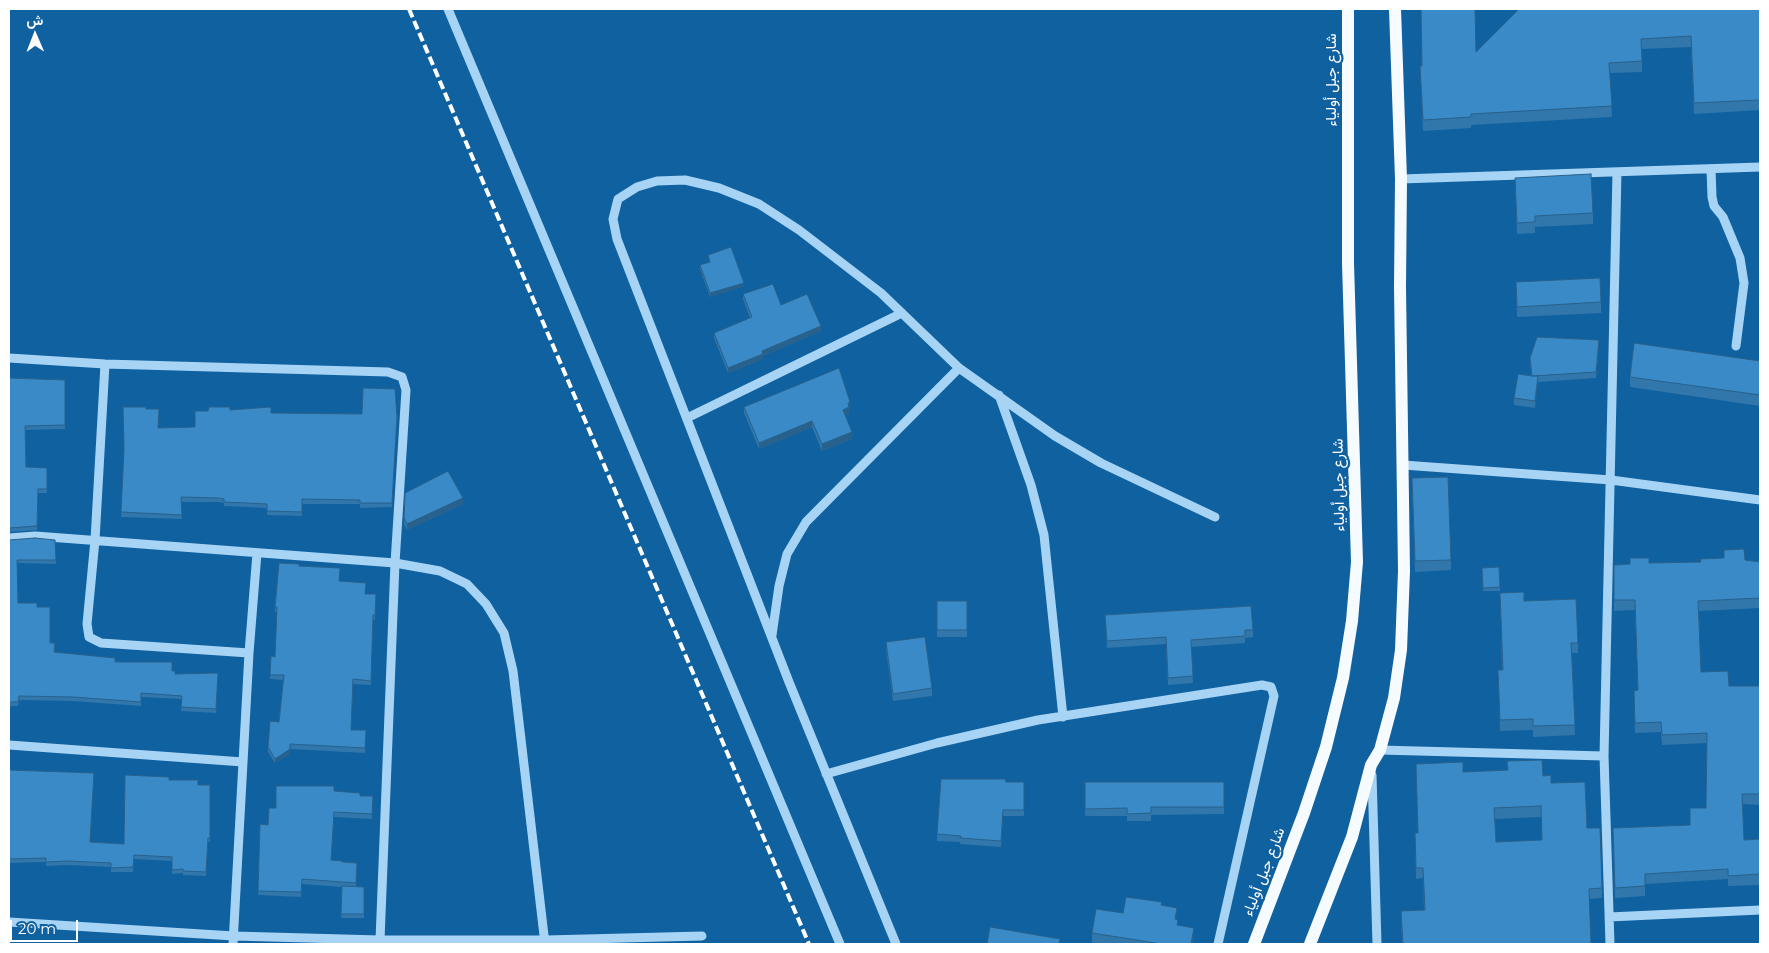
<!DOCTYPE html>
<meta charset="utf-8">
<style>
body{margin:0}
#map{position:relative;width:1769px;height:953px;overflow:hidden;background:#1061a0;font-family:Montserrat,Vazirmatn,sans-serif}
canvas{display:block}
.frame{position:absolute;inset:0;border:10px solid #fff;pointer-events:none}
.north{position:absolute;left:10px;top:10px;width:50px;height:50px;-webkit-text-stroke:4px #1061a0;paint-order:stroke;rotate:359deg;font-size:14px;font-weight:700;line-height:20px;text-align:center;color:#fff}
.north::after{content:'';display:block;margin:auto;width:18px;height:22px;background:#fff;clip-path:polygon(50% 0,100% 100%,50% 72%,0 100%)}
.scale{position:absolute;left:10px;top:920px;width:68px;height:22px;box-sizing:border-box;border:2px solid #fff;border-top:0;padding-left:6px;font-size:15px;line-height:18px;white-space:nowrap;color:#fff;-webkit-text-stroke:4px #1061a0;paint-order:stroke}
</style>
<div id="map">
<canvas width="1769" height="953"></canvas>
<div class="frame"></div>
<div class="north">ش</div>
<div class="scale">20 m</div>
</div>
<script>
const ctx = document.querySelector('canvas').getContext('2d');
ctx.lineJoin = 'round';
const shape = rows => new Path2D(rows.map(r => 'M' + r).join(''));
function trace(path, color, width, dash) { ctx.strokeStyle = color; ctx.lineWidth = width; ctx.lineCap = dash ? 'butt' : 'round'; ctx.setLineDash(dash || []); ctx.stroke(path); }
function fill(path, color) { ctx.fillStyle = color; ctx.fill(path, 'evenodd'); }
function drawText(font, color, halo, rows, align = 'center') {
  ctx.font = font + ' Montserrat,Vazirmatn,sans-serif'; ctx.lineWidth = 4.5; ctx.setLineDash([]); ctx.textBaseline = 'middle'; ctx.strokeStyle = halo; ctx.fillStyle = color; for (const [text, x, y, turn = 0] of rows) {
    ctx.save(); ctx.translate(x, y); ctx.rotate((+turn || 0) * Math.PI / 180); ctx.textAlign = isNaN(turn) ? turn : align; if (halo) ctx.strokeText(text, 0, 0); ctx.fillText(text, 0, 0); ctx.restore();
  }
}
trace(shape([
 [448,9,840,944],
 [1711,169,1712,197,1714,206,1723,217,1740,258,1744,283,1736,346],
 [1401,179,1760,167],
 [9,358,105,364,388,372,402,377,406,390,395,563,380,940],
 [105,364,95,540,87,624,89,637,101,643,249,653],
 [999,395,1031,485,1044,535,1063,717],
 [687,418,902,313],
 [1403,465,1611,480,1760,500],
 [9,538,35,536,395,563,440,571,467,584,486,604,504,633,513,671,545,944],
 [772,635,779,586,787,554,806,522,959,368],
 [9,745,243,762],
 [1380,750,1604,756],
 [826,774,937,743,1038,720,1262,685,1271,687,1274,696,1218,944],
 [1372,775,1377,944],
 [1609,917,1760,910],
 [9,922,234,936,380,940,546,940,702,936],
 [233,944,249,653,257,553],
 [896,944,789,682,617,239,613,219,618,199,637,187,657,181,685,180,719,188,759,204,799,230,881,293,959,368,1055,436,1101,463,1215,517],
 [1610,944,1604,756,1617,172]
]), '#a7d4f5', 9);
trace(shape([
 [1254,944,1304,813,1326,747,1343,678,1352,621,1357,562,1348,263,1348,9],
 [1310,944,1352,837,1371,765,1380,750,1394,698,1401,650,1404,571,1400,287,1401,179,1395,9]
]), '#f6fbff', 12);
trace(shape([
 [409,9,809,944]
]), '#fff', 4, [9, 4]);
fill(shape([
 [1760,9,1760,110,1694,114,1691,47,1642,49,1642,72,1610,73,1612,117,1471,125,1471,128,1423,131,1420,66,1476,52],
 [1515,178,1593,213,1593,224,1535,227,1535,233,1517,234],
 [708,255,744,286,710,297,700,269,700,265,709,262],
 [1516,282,1601,302,1601,313,1517,317],
 [743,294,781,305,821,331,763,356,763,359,728,373,714,338,714,333,750,318,743,299],
 [1599,346,1596,378,1538,382,1535,408,1514,405,1514,398,1531,375,1530,358],
 [1760,361,1760,406,1630,387,1630,377],
 [9,378,65,380,65,429,26,430,26,467,47,468,47,493,38,493,37,530,9,532],
 [395,389,392,507,360,508,360,504,302,504,302,516,267,515,267,508,224,506,224,503,218,502,181,502,182,519,121,517,124,450,158,428,195,427,230,410,271,413,362,414],
 [744,407,850,408,849,409,849,414,845,415,852,439,822,451,812,427,759,449,744,413],
 [1412,478,1451,560,1451,570,1415,572],
 [463,504,407,530,404,524,404,518],
 [9,540,55,540,56,564,17,563,18,603,37,607,55,652,115,661,172,671,175,674,218,673,216,713,181,711,182,699,141,697,141,706,73,701,19,700,18,706,9,706],
 [1724,550,1745,560,1760,562,1760,608,1699,611,1701,672,1729,686,1760,686,1760,805,1742,804,1744,840,1760,839,1760,885,1728,886,1728,879,1645,884,1645,896,1615,898,1613,838,1690,825,1690,808,1706,808,1707,743,1662,745,1661,732,1635,733,1634,691,1638,691,1635,610,1614,611,1614,565,1701,562,1724,558],
 [299,566,339,581,366,594,376,594,375,620,373,620,371,685,353,684,351,730,366,730,365,753,290,749,290,754,275,763,268,752,268,747,279,722,283,680,270,679,271,656,275,657,277,612,275,612,275,607],
 [1499,567,1500,591,1483,591,1482,568],
 [1500,593,1524,601,1578,643,1578,653,1572,653,1575,735,1533,737,1533,730,1500,731,1498,670,1502,670],
 [937,601,967,601,967,637,937,637],
 [1105,615,1253,630,1253,637,1245,638,1245,643,1191,647,1193,683,1168,685,1166,644,1107,648],
 [886,642,932,688,932,696,893,701,886,650],
 [1416,764,1463,772,1543,776,1551,783,1587,828,1602,888,1602,898,1589,899,1591,944,1402,944,1401,911,1424,910,1423,878,1416,879,1415,833,1418,833],
 [1541,817,1542,840,1496,842,1495,819],
 [9,770,90,842,124,844,169,780,198,785,210,785,210,842,208,842,206,876,183,875,183,873,172,874,172,861,134,859,133,872,111,872,111,867,67,865,46,866,46,862,9,863],
 [1024,782,1024,816,1003,816,1001,847,960,844,960,842,937,841,937,834],
 [1085,782,1224,782,1224,814,1151,815,1151,821,1127,821,1127,816,1085,816],
 [360,796,373,796,372,819,334,817,331,860,342,862,357,863,356,887,364,887,364,918,341,918,342,887,302,884,301,897,258,895,260,824,268,825,276,808],
 [1162,905,1177,920,1178,926,1194,938,1193,944,1092,944,1092,933]
]), '#3177ab');
fill(shape([
 [744,283,744,286,710,297,710,293],
 [821,326,821,331,763,356,763,359,728,373,728,368,762,351],
 [1599,340,1599,346,1596,378,1596,372],
 [1538,376,1538,383,1535,408,1535,401],
 [850,402,850,408,849,409,849,414,843,416,843,410,848,403],
 [812,421,812,427,759,449,759,443],
 [852,432,852,439,822,451,822,444],
 [463,498,463,504,407,530,407,524],
 [290,744,290,754,275,763,275,759],
 [1194,928,1194,938,1193,944,1191,944]
]), '#28618b');
const building = shape([
 [1421,9,1475,9,1476,52,1519,9,1760,9,1760,100,1694,103,1691,36,1641,39,1642,61,1609,63,1612,106,1471,114,1471,117,1423,120,1420,66,1422,66,1421,9],
 [1591,174,1593,213,1535,216,1535,222,1517,223,1515,178,1591,174],
 [731,247,744,283,710,293,700,265,710,262,708,255,731,247],
 [1600,278,1601,302,1517,307,1516,282,1600,278],
 [773,284,781,305,807,294,821,326,762,351,763,354,728,368,714,333,752,317,743,294,773,284],
 [1537,337,1599,340,1596,372,1532,376,1538,376,1535,401,1514,398,1518,374,1532,376,1530,358,1537,337],
 [1634,343,1760,361,1760,395,1630,377,1634,343],
 [839,368,850,402,848,403,849,407,843,410,852,432,822,444,812,421,759,443,744,407,839,368],
 [9,378,65,380,65,425,25,426,26,467,47,468,47,489,38,489,37,526,9,528,9,378],
 [363,388,395,389,397,417,392,503,360,503,360,500,302,499,302,512,267,511,267,504,224,502,224,499,218,498,181,497,182,515,121,512,124,449,123,407,146,407,146,409,159,409,158,428,195,427,195,411,208,411,209,407,230,407,230,410,271,407,271,413,362,414,363,388],
 [448,471,463,498,407,524,404,518,405,493,448,471],
 [1448,477,1451,560,1415,561,1412,478,1448,477],
 [35,538,55,540,56,560,17,560,18,603,37,603,37,607,50,607,50,643,55,643,54,652,115,658,115,662,172,662,172,671,175,671,175,674,218,673,216,709,181,707,182,696,141,693,141,702,73,697,19,696,18,702,9,702,9,540,35,538],
 [1744,549,1745,560,1760,562,1760,598,1698,601,1701,672,1728,671,1729,686,1760,686,1760,794,1742,794,1744,840,1760,839,1760,874,1728,876,1728,869,1645,874,1645,886,1615,888,1613,828,1690,825,1690,808,1706,808,1707,733,1662,735,1661,722,1635,723,1634,691,1638,690,1635,600,1614,600,1614,565,1630,564,1630,558,1649,558,1649,563,1701,562,1700,559,1724,558,1724,550,1744,549],
 [279,563,299,564,299,566,340,568,339,581,366,583,365,594,376,594,375,615,373,615,371,681,353,679,351,730,366,730,365,748,290,744,290,749,275,759,268,747,270,721,279,722,284,675,270,675,271,656,275,657,277,607,275,607,279,563],
 [1499,567,1500,587,1483,588,1482,568,1499,567],
 [1524,592,1524,601,1576,599,1578,643,1571,643,1575,725,1533,726,1533,719,1500,720,1498,670,1503,670,1500,593,1524,592],
 [937,601,967,601,967,630,937,630,937,601],
 [1251,606,1253,630,1245,630,1245,636,1191,640,1193,676,1168,678,1166,637,1107,641,1105,615,1251,606],
 [925,637,932,688,893,694,886,642,925,637],
 [1542,760,1543,776,1551,775,1551,783,1585,782,1587,828,1600,828,1602,888,1589,889,1591,944,1403,944,1401,911,1425,910,1423,868,1416,868,1415,833,1418,833,1416,764,1463,762,1463,772,1508,770,1507,761,1542,760],
 [1541,806,1542,840,1496,842,1494,808,1541,806],
 [9,770,94,773,90,842,124,844,125,775,169,777,169,780,198,780,198,785,210,785,210,838,208,838,206,872,183,871,183,869,172,870,172,857,134,855,133,867,111,868,111,863,67,861,46,862,46,858,9,859,9,770],
 [941,779,1005,779,1006,782,1024,782,1024,810,1003,810,1001,841,960,838,961,836,937,834,941,779],
 [1085,782,1224,782,1224,807,1151,807,1151,813,1127,814,1127,808,1085,809,1085,782],
 [276,786,334,786,334,791,360,793,360,796,373,796,372,814,334,812,331,860,342,861,342,862,357,863,356,883,302,879,301,892,258,891,260,824,268,825,269,808,276,808,276,786],
 [342,886,364,887,364,914,341,914,342,886],
 [1126,897,1162,902,1161,905,1177,908,1175,919,1178,920,1177,925,1194,928,1191,944,1162,944,1092,933,1096,909,1123,913,1126,897],
 [990,927,1060,939,1059,944,987,944,990,927]
]);
fill(building, '#398ac7');
trace(building, '#28618b', 1);
drawText('15px', '#fff', '#1061a0', [
 ["شارع جبل أولياء",1332,80,-90],
 ["شارع جبل أولياء",1339,485,-91],
 ["شارع جبل أولياء",1264,872,-69]
]);
</script>
